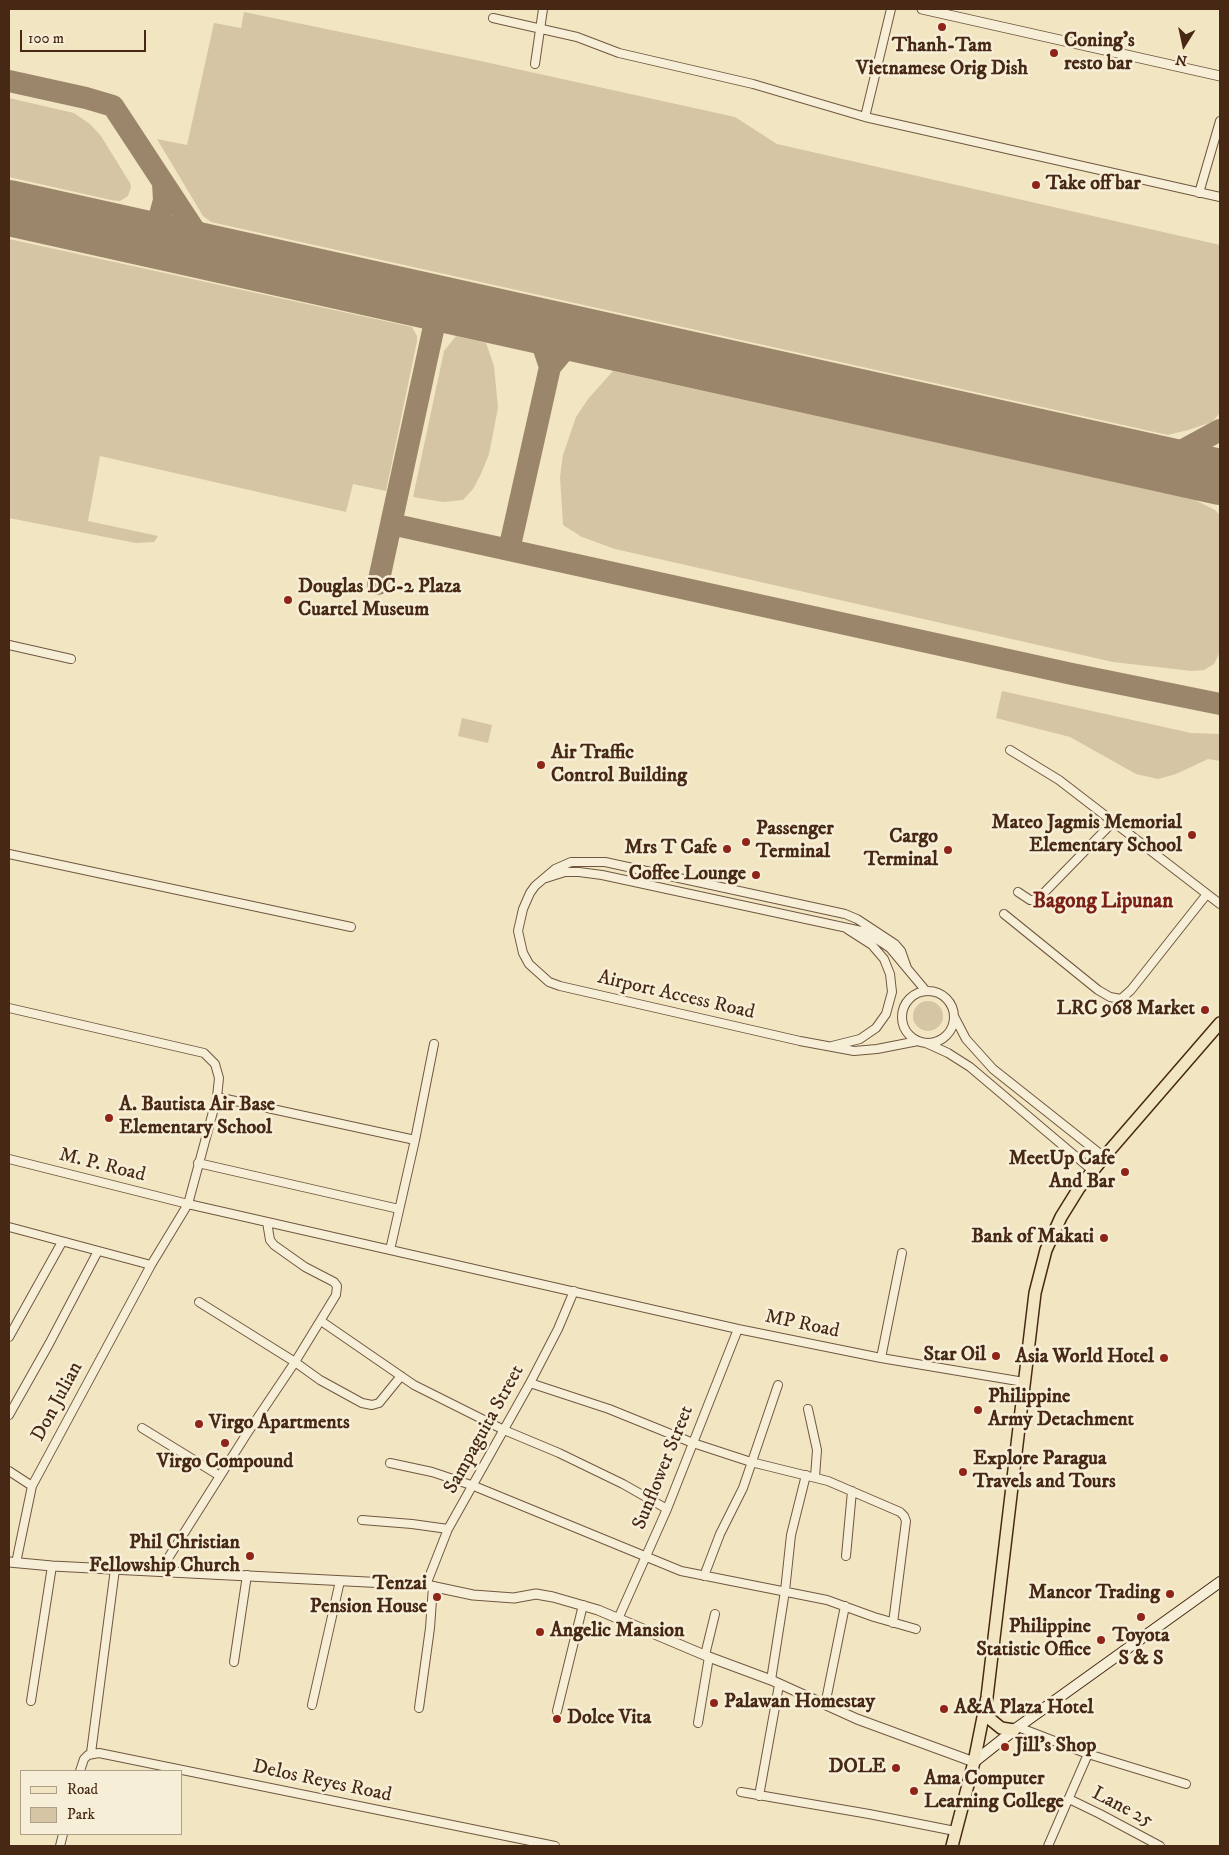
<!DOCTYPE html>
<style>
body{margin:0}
#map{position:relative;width:1229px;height:1855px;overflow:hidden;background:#f2e5c1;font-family:"IM FELL DW Pica",serif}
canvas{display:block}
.frame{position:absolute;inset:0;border:10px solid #462815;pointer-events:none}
.legend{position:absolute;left:20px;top:1770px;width:162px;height:65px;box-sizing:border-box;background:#f7eed7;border:1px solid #b09f89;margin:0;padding:6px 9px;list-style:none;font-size:15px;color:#462815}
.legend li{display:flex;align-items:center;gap:10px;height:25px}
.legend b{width:25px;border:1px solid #b09f89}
.north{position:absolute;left:1159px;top:20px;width:50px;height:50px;-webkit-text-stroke:4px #f7eed7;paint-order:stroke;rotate:190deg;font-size:14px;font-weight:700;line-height:20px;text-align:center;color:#462815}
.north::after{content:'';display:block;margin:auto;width:18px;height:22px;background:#462815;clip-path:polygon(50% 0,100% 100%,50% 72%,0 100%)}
.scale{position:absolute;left:20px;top:30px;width:126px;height:22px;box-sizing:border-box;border:2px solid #462815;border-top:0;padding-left:6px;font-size:15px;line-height:18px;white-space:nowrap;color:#462815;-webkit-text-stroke:4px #f7eed7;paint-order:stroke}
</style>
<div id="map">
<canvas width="1229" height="1855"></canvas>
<div class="frame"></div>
<ul class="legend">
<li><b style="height:6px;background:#f2e5c1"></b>Road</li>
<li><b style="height:14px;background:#d5c5a4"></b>Park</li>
</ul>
<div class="north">N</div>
<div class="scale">100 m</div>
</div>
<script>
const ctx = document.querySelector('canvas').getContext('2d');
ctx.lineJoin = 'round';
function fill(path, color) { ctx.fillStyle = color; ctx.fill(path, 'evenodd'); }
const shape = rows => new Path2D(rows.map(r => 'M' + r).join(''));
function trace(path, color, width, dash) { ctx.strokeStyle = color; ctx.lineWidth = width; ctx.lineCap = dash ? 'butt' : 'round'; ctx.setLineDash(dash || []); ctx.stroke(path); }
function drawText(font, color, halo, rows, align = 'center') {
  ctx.font = font + ' "IM FELL DW Pica",serif'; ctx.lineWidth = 5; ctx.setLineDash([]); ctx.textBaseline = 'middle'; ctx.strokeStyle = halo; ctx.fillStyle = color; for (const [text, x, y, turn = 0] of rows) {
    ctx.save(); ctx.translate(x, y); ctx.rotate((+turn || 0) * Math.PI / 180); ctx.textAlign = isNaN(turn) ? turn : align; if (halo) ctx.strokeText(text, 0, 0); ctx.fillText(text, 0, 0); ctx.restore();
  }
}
fill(shape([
 [244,12,476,60,735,117,777,144,1220,245,1220,413,1212,422,1188,430,1168,435,211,222,203,216,157,139,187,145,214,23,241,28],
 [9,98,74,113,90,124,101,136,130,183,131,187,128,196,120,201,111,200,9,177],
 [9,239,412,327,417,336,417,341,386,491,353,484,346,512,100,456,88,521,158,536,154,542,136,543,9,518],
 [456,336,486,343,494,366,498,408,489,454,481,474,473,489,463,500,443,502,413,497,444,351],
 [613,371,1193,499,1215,510,1220,515,1219,654,1214,664,1204,670,1192,671,1113,662,615,549,582,537,563,525,560,477,563,455,576,417,588,399],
 [1002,691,1191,733,1220,734,1220,761,1208,759,1176,774,1158,779,1136,774,1070,737,996,718],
 [462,718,492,725,488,743,458,736],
 '913 1016a15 15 0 1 1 30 0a15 15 0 1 1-30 0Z'
]), '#d5c5a4');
trace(shape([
 [9,81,86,98,113,106,199,237,211,253],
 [143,238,160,215,164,200,163,183],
 [518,321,532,329,542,343,550,367],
 [1150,461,1174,455,1220,430],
 [391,524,1072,674,1220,704],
 [509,550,550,367,565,349,573,343,591,339,606,340],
 [378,584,439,303]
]), '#9c866b', 22);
trace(shape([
 [9,208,1220,477]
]), '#9c866b', 56);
const minor = shape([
 [493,18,577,37,619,53,753,84,865,117,1220,197],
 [535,64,543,9],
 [865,117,891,9],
 [1199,193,1220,121],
 [9,645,71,659],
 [1010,750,1059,780,1220,904],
 [9,854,351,927],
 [546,878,565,872,579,872,602,875,866,932,890,948,926,991],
 [1018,892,1030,900,1037,900,1113,822],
 [1004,914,1098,990,1110,997,1121,999,1131,990,1207,894],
 [907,968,901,951,895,944,857,919,845,914,605,862,571,862,555,869,535,886,530,893,523,909,518,931,523,953,529,964,549,982,560,986,800,1041,854,1051,877,1049,918,1041],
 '902 1017a26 26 0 1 1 52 0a26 26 0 1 1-52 0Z',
 [9,1008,204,1053,215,1064,219,1078,217,1097,188,1204,738,1329,881,1358,1024,1382],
 [954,1016,966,1039,993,1069,1104,1157],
 [926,1043,948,1053,970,1067,1093,1171],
 [832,1046,860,1039,876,1028,886,1014,892,992,890,974,884,959,872,945,847,929],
 [217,1097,415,1140],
 [9,1159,188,1204,151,1265,32,1486,16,1563],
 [198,1163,399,1209],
 [9,1227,151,1265],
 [390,1250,415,1140,434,1044],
 [199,1302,295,1362,320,1380,362,1403,372,1405,379,1403,401,1376],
 [321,1321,414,1385,504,1430,559,1453,623,1484,667,1509],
 [9,1337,62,1242],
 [881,1358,902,1253],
 [530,1383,609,1409,693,1443,751,1462,828,1481,900,1512,904,1516,906,1521,893,1623],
 [808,1409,817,1450,815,1477],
 [9,1415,49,1344,98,1251],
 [142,1428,220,1476],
 [390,1463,432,1472,474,1486,681,1571,827,1600,874,1617,916,1629],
 [9,1471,32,1486],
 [362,1520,412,1524,448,1529],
 [846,1556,852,1491],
 [160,1571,246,1435,295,1362,336,1295,337,1286,334,1282,305,1267,274,1245,270,1240,267,1222],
 [704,1576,720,1534,743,1488,778,1385],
 [426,1585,448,1529,530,1383,558,1329,574,1291],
 [618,1619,667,1509,738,1329],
 [705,1655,715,1614],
 [234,1662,247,1575],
 [771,1680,785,1591,791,1535,806,1475],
 [31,1701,52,1566],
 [312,1705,340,1581],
 [825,1705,845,1606],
 [419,1708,430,1628,433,1586],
 [557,1711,583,1605],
 [698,1723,709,1657],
 [1018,1727,1088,1754,1186,1784],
 [91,1753,115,1569],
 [80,1771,84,1759,88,1755,99,1753,555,1846],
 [741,1792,869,1814,955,1831],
 [759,1796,779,1685],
 [1069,1799,1100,1814,1160,1846],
 [60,1846,63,1834],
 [1048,1846,1088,1754]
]);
const tertiary = shape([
 [922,9,1220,76],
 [9,1562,52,1566,426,1585,473,1595,514,1598,536,1594,553,1597,598,1610,709,1657,771,1680,857,1719,974,1762]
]);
const secondary = shape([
 [974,1762,1018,1727,1220,1582]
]);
const primary = shape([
 [984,1712,990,1719,1001,1728,1014,1730],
 [952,1846,974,1762,987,1697,1035,1293,1046,1250,1061,1217,1079,1188,1104,1157,1220,1023]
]);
trace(minor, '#715740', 10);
trace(tertiary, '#715740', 11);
trace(secondary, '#462815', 12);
trace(primary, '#462815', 14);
trace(minor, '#f7eed7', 8);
trace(tertiary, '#f7eed7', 9);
trace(secondary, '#f7eed7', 10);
trace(primary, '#f2e5c1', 11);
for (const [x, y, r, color] of [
 [942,27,5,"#8f2418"],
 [1054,53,5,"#8f2418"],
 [1036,185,5,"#8f2418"],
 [288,600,5,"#8f2418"],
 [541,765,5,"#8f2418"],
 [1192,835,5,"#8f2418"],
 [746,842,5,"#8f2418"],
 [727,849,5,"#8f2418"],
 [948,850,5,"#8f2418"],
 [756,875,5,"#8f2418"],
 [1205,1010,5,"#8f2418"],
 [109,1118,5,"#8f2418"],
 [1125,1172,5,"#8f2418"],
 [1104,1238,5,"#8f2418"],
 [996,1356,5,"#8f2418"],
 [1164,1358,5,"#8f2418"],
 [978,1410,5,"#8f2418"],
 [199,1424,5,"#8f2418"],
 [225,1443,5,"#8f2418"],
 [963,1472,5,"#8f2418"],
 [250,1556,5,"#8f2418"],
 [1170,1594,5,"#8f2418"],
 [437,1597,5,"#8f2418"],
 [1141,1617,5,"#8f2418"],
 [540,1632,5,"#8f2418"],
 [1101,1640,5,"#8f2418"],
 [714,1703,5,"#8f2418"],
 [944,1709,5,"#8f2418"],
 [557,1719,5,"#8f2418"],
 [1005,1747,5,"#8f2418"],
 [896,1768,5,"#8f2418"],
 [914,1791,5,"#8f2418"]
]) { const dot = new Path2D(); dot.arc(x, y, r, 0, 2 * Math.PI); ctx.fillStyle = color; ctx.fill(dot); trace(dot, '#f7eed7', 2); }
drawText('bold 20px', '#462815', '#f7eed7', [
 ["Coning's",1064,42],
 ["resto bar",1064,65],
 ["Thanh-Tam",942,47,"center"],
 ["Vietnamese Orig Dish",942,70,"center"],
 ["Take off bar",1046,185],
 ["Douglas DC-2 Plaza",298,588],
 ["Cuartel Museum",298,611],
 ["Air Traffic",551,754],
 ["Control Building",551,777],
 ["Mateo Jagmis Memorial",1182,824,"right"],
 ["Elementary School",1182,847,"right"],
 ["Passenger",756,830],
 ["Terminal",756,853],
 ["Cargo",938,838,"right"],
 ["Terminal",938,861,"right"],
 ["Mrs T Cafe",717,849,"right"],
 ["Coffee Lounge",746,875,"right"],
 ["LRC 968 Market",1195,1010,"right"],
 ["A. Bautista Air Base",119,1106],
 ["Elementary School",119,1129],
 ["MeetUp Cafe",1115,1160,"right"],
 ["And Bar",1115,1183,"right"],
 ["Bank of Makati",1094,1238,"right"],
 ["Star Oil",986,1356,"right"],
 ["Asia World Hotel",1154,1358,"right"],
 ["Philippine",988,1398],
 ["Army Detachment",988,1421],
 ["Virgo Apartments",209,1424],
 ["Explore Paragua",973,1460],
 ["Travels and Tours",973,1483],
 ["Virgo Compound",225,1463,"center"],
 ["Phil Christian",240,1544,"right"],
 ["Fellowship Church",240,1567,"right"],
 ["Tenzai",427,1585,"right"],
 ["Pension House",427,1608,"right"],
 ["Mancor Trading",1160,1594,"right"],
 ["Philippine",1091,1628,"right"],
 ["Statistic Office",1091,1651,"right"],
 ["Angelic Mansion",550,1632],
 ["Toyota",1141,1637,"center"],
 ["S & S",1141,1660,"center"],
 ["Palawan Homestay",724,1703],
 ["A&A Plaza Hotel",954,1709],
 ["Dolce Vita",567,1719],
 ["Jill's Shop",1015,1747],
 ["DOLE",886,1768,"right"],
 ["Ama Computer",924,1780],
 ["Learning College",924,1803]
], 'left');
drawText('20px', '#462815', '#f7eed7', [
 ["Airport Access Road",676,996,13],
 ["M. P. Road",102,1166,14],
 ["MP Road",802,1325,12],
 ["Don Julian",58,1402,-62],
 ["Sampaguita Street",485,1430,-61],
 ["Sunflower Street",664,1468,-68],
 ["Delos Reyes Road",322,1782,12],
 ["Lane 25",1122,1808,27]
]);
drawText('bold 21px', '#7a1f14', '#f7eed7', [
 ["Bagong Lipunan",1103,903]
]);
</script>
